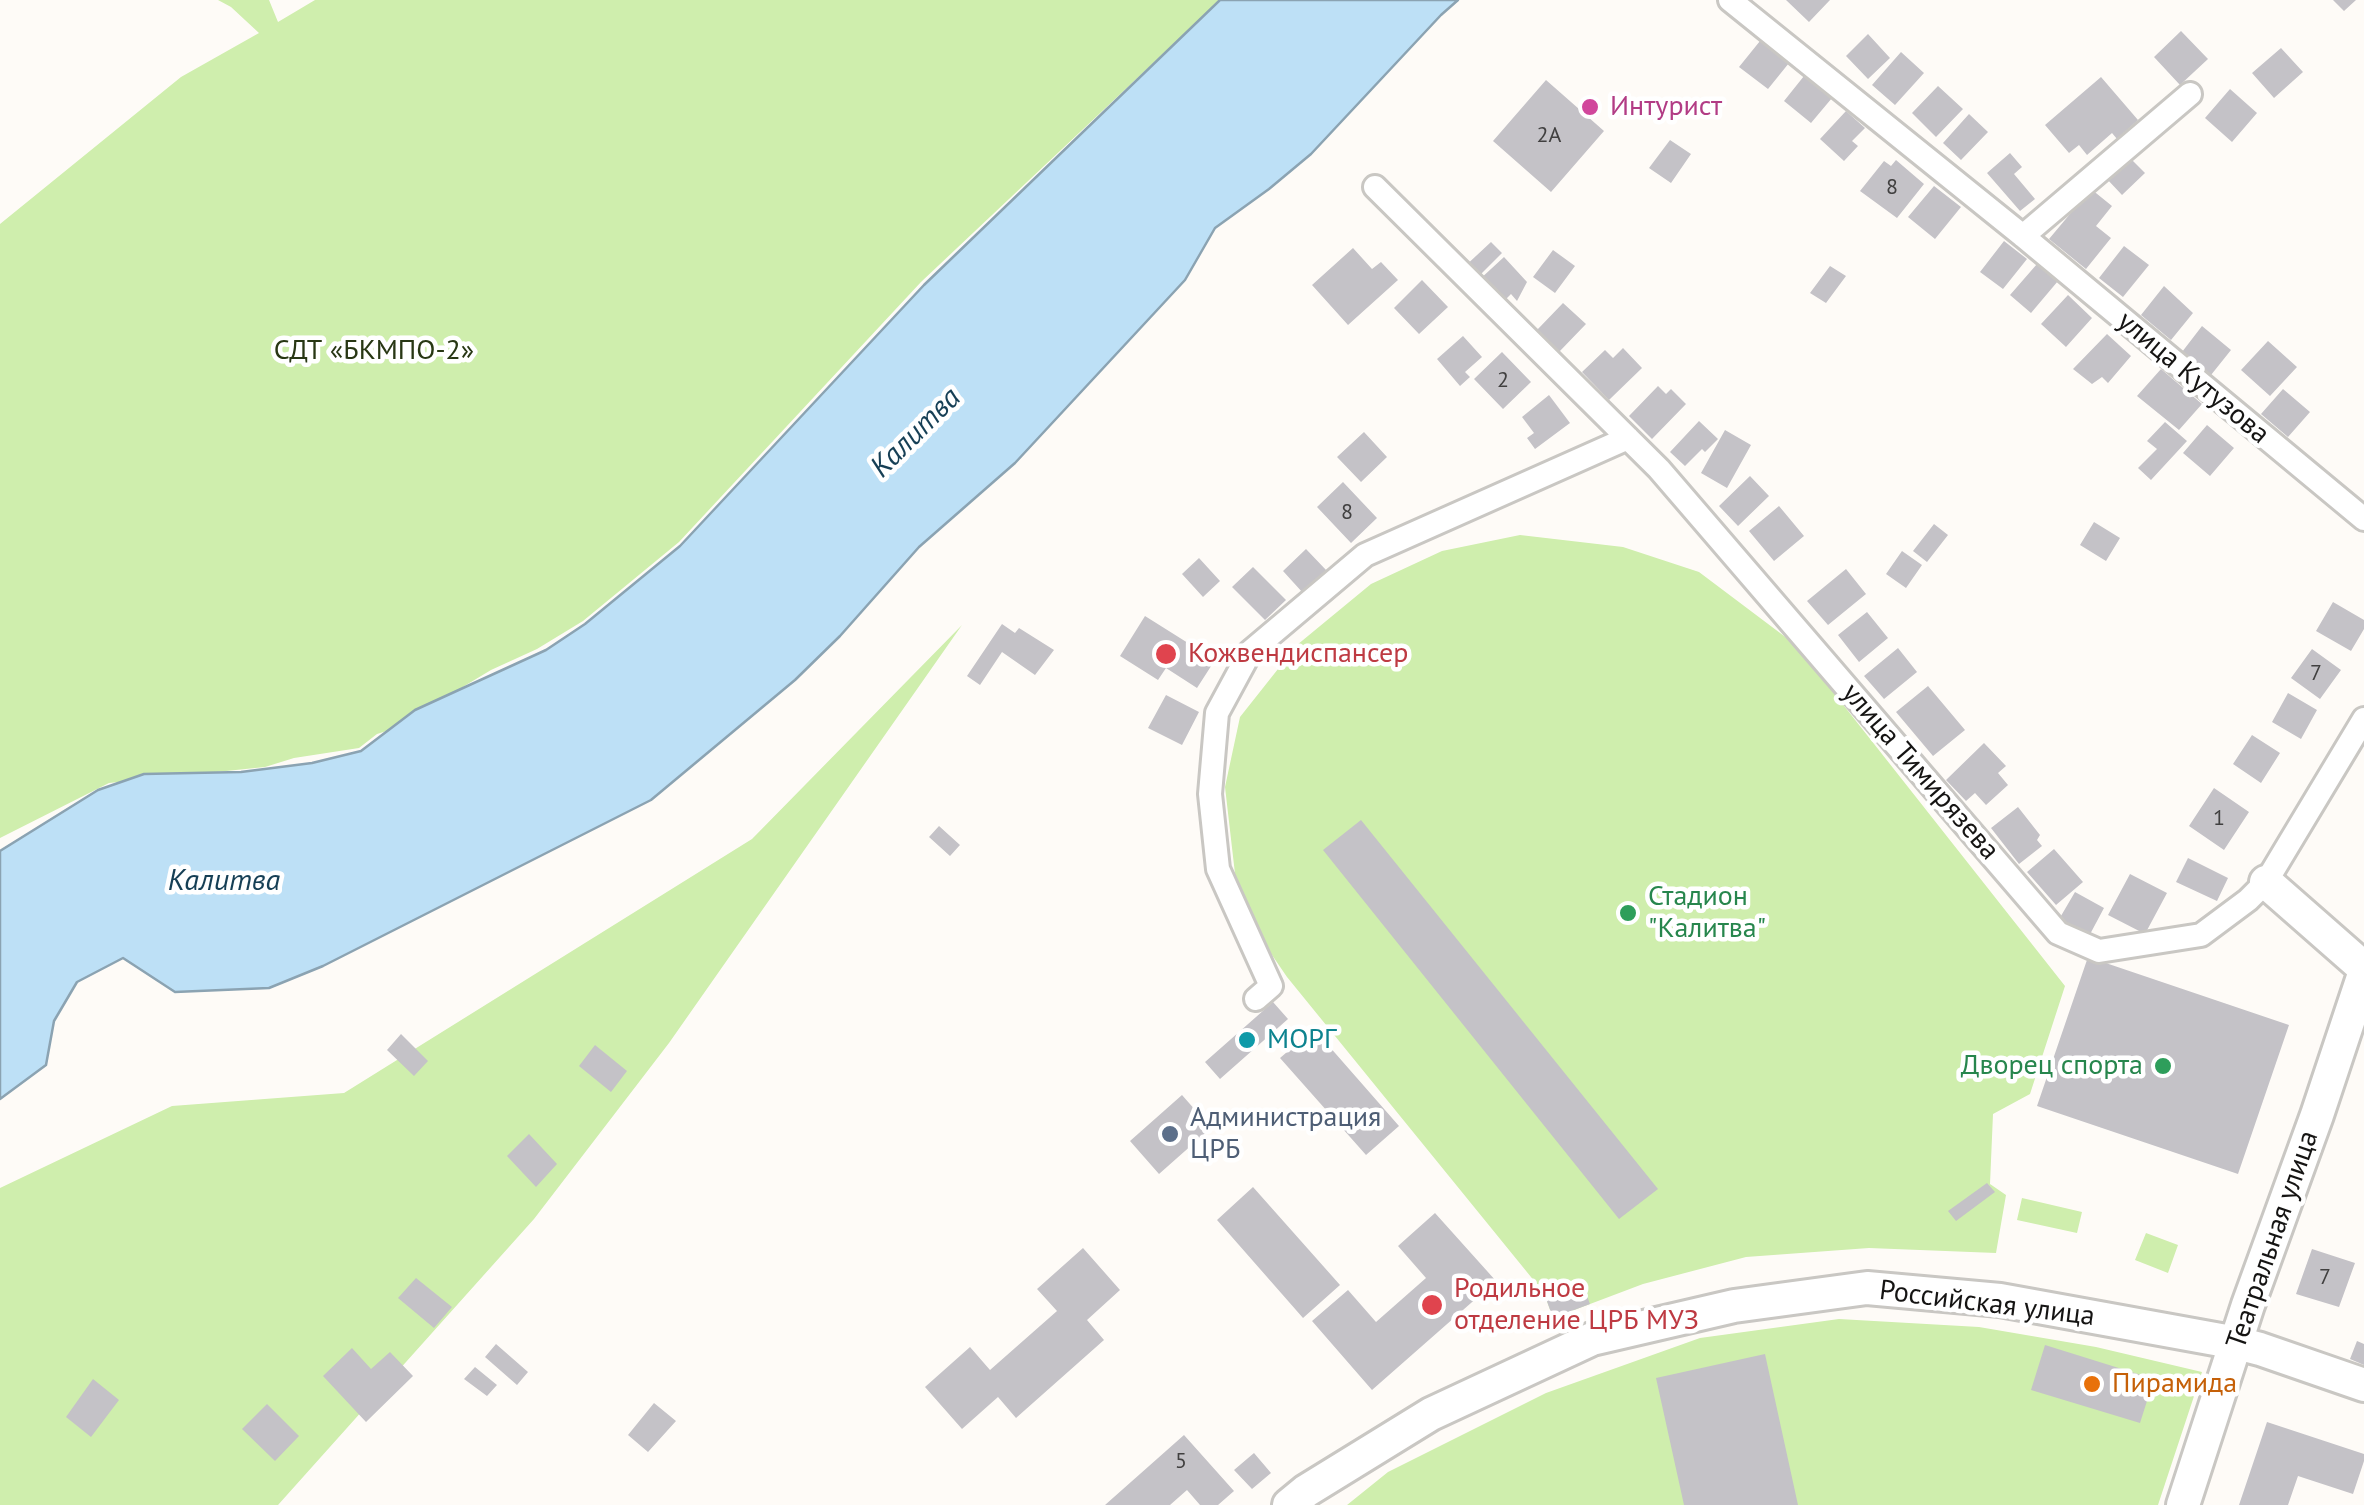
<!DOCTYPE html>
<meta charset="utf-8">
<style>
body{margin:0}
canvas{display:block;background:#fefbf7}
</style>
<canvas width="2364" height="1505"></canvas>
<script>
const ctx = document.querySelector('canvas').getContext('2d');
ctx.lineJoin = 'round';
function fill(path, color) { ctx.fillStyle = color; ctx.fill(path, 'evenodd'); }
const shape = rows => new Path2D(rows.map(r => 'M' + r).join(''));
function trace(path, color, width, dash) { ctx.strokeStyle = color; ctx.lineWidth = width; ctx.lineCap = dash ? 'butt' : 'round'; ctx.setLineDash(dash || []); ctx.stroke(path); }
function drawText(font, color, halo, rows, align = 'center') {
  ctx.font = font + ' "PT Sans",sans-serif'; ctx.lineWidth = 9; ctx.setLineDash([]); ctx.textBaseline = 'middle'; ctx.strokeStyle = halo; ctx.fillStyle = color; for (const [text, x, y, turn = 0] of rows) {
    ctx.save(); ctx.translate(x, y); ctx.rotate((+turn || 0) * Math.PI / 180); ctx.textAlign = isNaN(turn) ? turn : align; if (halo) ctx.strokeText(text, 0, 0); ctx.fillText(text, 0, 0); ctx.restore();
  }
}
fill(shape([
 [218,0,269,0,278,22,315,0,1220,0,921,282,679,542,583,621,537,649,491,670,393,729,377,734,359,748,294,758,265,767,109,783,0,838,0,224,181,77,259,33,231,7],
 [1520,535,1623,547,1699,572,1796,645,2065,986,2030,1094,1993,1114,1990,1184,2006,1195,1996,1253,1869,1248,1746,1257,1643,1284,1553,1318,1544,1293,1287,977,1259,936,1237,891,1225,787,1240,717,1297,645,1371,584,1442,551],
 [962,625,669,1043,534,1219,278,1505,0,1505,0,1188,172,1106,344,1093,752,839],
 [2022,1198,2082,1212,2077,1233,2017,1220],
 [2146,1233,2178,1245,2168,1273,2135,1260],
 [1839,1319,1979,1327,2096,1347,2202,1372,2158,1505,1347,1505,1388,1472,1546,1393,1700,1338]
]), '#cfeead');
const water = shape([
 [1220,0,1458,0,1441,15,1311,154,1269,189,1215,228,1185,280,1015,463,919,547,840,636,795,680,651,800,323,966,269,988,175,992,123,958,77,982,54,1021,46,1065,0,1099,0,851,98,790,144,774,241,772,312,763,361,751,415,710,546,650,585,624,680,546,924,285,1220,0]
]);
fill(water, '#bde0f6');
trace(water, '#8ba3b2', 2.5);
fill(shape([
 [1786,0,1830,0,1809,22],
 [2333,0,2356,0,2344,11],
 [2181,31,2208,59,2180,85,2154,57],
 [1868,34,1890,58,1868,79,1846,56],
 [1760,41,1789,63,1768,89,1739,67],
 [2281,48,2303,72,2274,98,2252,73],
 [1901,52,1924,73,1895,105,1872,85],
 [1804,76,1832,98,1811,123,1784,101],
 [2101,77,2138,120,2117,139,2112,133,2087,155,2079,145,2069,153,2045,125],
 [1546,80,1604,131,1551,192,1493,141],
 [1938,86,1963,109,1936,137,1912,113],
 [2230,89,2257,113,2232,142,2205,118],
 [1846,111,1865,128,1852,141,1858,146,1844,161,1820,139],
 [1969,114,1988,132,1961,160,1943,143],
 [1670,140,1691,154,1671,183,1649,168],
 [2010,153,2022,167,2014,174,2035,199,2020,211,1987,173],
 [2129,157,2145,173,2122,195,2106,178],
 [1896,160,1924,184,1897,218,1860,191,1884,161,1891,166],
 [1934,186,1961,207,1935,239,1908,217],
 [2091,189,2112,206,2096,226,2111,238,2086,269,2049,239],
 [2004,241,2027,259,2003,289,1980,272],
 [1491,242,1502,253,1474,281,1462,269],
 [2124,246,2149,265,2123,297,2099,278],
 [1353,248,1372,269,1381,262,1398,280,1348,325,1312,285],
 [1553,250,1575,266,1555,293,1533,277],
 [1504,257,1527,282,1517,301,1511,294,1501,304,1479,280],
 [2037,264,2058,281,2031,313,2010,295],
 [1830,266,1846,276,1826,303,1810,293],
 [1422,280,1448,307,1419,334,1394,308],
 [2164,286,2193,313,2171,340,2141,315],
 [2068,295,2092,318,2066,347,2041,324],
 [1563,303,1586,324,1559,352,1537,330],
 [2202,326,2231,350,2211,375,2182,352],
 [2107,334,2131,356,2108,383,2102,377,2092,384,2073,369],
 [1463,336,1482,357,1465,372,1470,377,1460,386,1437,359],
 [2268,341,2297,367,2270,396,2241,370],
 [1623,348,1642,368,1609,400,1582,372,1605,350,1613,358],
 [1502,352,1531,382,1503,409,1474,379],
 [2161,369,2202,404,2179,430,2137,396],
 [1658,386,1666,394,1671,389,1686,404,1652,439,1629,416],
 [2283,389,2310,412,2288,437,2261,414],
 [1549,395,1570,423,1535,449,1527,438,1534,433,1522,417],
 [1699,421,1718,439,1705,452,1702,449,1685,466,1670,452],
 [2165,422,2187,441,2151,480,2138,468,2157,449,2147,441],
 [2207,425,2234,448,2210,476,2183,453],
 [1725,430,1751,445,1727,488,1701,473],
 [1364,432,1387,457,1361,482,1337,457],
 [1750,476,1769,496,1738,526,1719,506],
 [1343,482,1377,518,1351,543,1317,507],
 [1779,506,1804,536,1774,561,1749,531],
 [2094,522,2120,538,2106,561,2080,545],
 [1934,524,1948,535,1927,562,1913,551],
 [1306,549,1327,571,1303,593,1283,571],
 [1902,551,1922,565,1906,588,1886,574],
 [1199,558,1220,581,1203,597,1182,574],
 [1253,567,1286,600,1265,620,1232,587],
 [1846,569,1866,594,1828,625,1807,601],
 [2333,602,2364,620,2364,629,2351,651,2316,631],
 [1867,612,1888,638,1859,662,1838,635],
 [1145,616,1215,660,1197,688,1166,668,1158,680,1120,656],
 [1002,624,1015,633,1019,628,1054,650,1035,675,1002,652,980,685,967,676],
 [1898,648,1917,672,1884,699,1864,676],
 [2312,649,2341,670,2320,699,2291,678],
 [1928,686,1965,730,1933,756,1896,712],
 [2288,693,2317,710,2301,739,2272,722],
 [1166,695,1199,712,1182,745,1148,728],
 [2252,735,2280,753,2261,783,2233,764],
 [1984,743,2006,766,1998,773,2008,785,1986,805,1975,793,1966,801,1946,780],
 [2214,788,2249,812,2224,850,2189,826],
 [2018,807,2040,835,2037,840,2042,846,2019,864,1991,828],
 [1361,820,1658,1189,1619,1219,1323,850],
 [939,826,960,845,950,856,929,837],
 [2054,849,2083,882,2056,905,2027,872],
 [2188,858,2228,878,2217,901,2176,882],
 [2130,874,2167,893,2145,934,2108,915],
 [2075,892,2104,908,2088,938,2058,921],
 [2088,957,2289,1025,2238,1174,2037,1106],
 [1273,1002,1288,1019,1220,1079,1205,1062],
 [1314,1029,1399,1126,1366,1155,1280,1058],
 [401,1034,428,1061,414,1076,387,1050],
 [595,1045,627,1071,611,1092,579,1066],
 [1182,1095,1211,1128,1159,1174,1130,1141],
 [529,1134,557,1164,536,1187,507,1156],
 [1987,1183,1995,1192,1956,1221,1948,1211],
 [1253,1187,1340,1285,1303,1318,1217,1220],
 [1435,1213,1496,1281,1372,1390,1312,1321,1348,1290,1376,1322,1426,1278,1398,1246],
 [1083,1248,1120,1290,1087,1320,1104,1340,1016,1418,998,1397,962,1429,925,1387,970,1347,990,1370,1057,1311,1037,1289],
 [2312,1249,2355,1263,2339,1307,2296,1294],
 [416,1278,452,1307,434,1328,398,1298],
 [1581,1280,1590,1304,1553,1318,1544,1293],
 [2357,1341,2364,1344,2364,1365,2350,1359],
 [496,1344,528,1372,517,1385,485,1357],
 [2045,1345,2154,1379,2140,1423,2031,1390],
 [352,1348,371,1369,390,1352,413,1376,366,1422,323,1376],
 [1765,1354,1798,1505,1684,1505,1656,1378],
 [475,1367,497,1385,487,1396,464,1379],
 [93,1379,119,1400,91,1437,66,1417],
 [654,1403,676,1421,648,1452,628,1435],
 [267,1404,299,1436,275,1461,242,1429],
 [2267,1422,2364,1454,2364,1461,2353,1494,2298,1476,2288,1505,2239,1505],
 [1184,1435,1234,1491,1218,1505,1200,1505,1187,1490,1170,1505,1105,1505],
 [1254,1453,1271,1473,1252,1489,1234,1470]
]), '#c4c2c7');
const street = shape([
 [1730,0,2023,236,2364,519],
 [1375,187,1659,469,2058,933,2099,951,2201,935,2248,900,2266,882,2364,719],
 [2023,236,2190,94],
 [1256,999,1271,986,1218,869,1210,794,1217,713,1250,652,1365,555,1628,438]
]);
const secondary = shape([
 [2266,882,2364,968],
 [1289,1505,1306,1491,1431,1414,1592,1339,1734,1306,1867,1288,2000,1300,2237,1343,2260,1349,2364,1385],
 [2183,1505,2248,1305,2317,1115,2364,974]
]);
trace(street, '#c9c7c3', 28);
trace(secondary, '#c9c7c3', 38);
trace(street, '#fff', 22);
trace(secondary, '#fff', 32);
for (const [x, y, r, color] of [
 [1590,107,10,"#d1479c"],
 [1166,654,12,"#e0444e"],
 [1628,913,10,"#2e9e5b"],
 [1247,1040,10,"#0f9aa8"],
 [2163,1066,10,"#2e9e5b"],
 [1170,1134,10,"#5c6f8a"],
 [1432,1305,12,"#e0444e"],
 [2092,1384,10,"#e8710a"]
]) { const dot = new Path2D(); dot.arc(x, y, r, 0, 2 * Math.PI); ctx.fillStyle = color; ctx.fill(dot); trace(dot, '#fff', 4); }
drawText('22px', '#414040', null, [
 ["2А",1549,136],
 ["8",1892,188],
 ["2",1503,381],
 ["8",1347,513],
 ["7",2316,674],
 ["1",2219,819],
 ["7",2325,1278],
 ["5",1181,1462]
]);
drawText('28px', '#b23c85', '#fff', [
 ["Интурист",1610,107]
], 'left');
drawText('28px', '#283714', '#fff', [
 ["СДТ «БКМПО-2»",374,351]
]);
drawText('28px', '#151413', '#fff', [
 ["улица Кутузова",2193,378,40],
 ["улица Тимирязева",1920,772,49],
 ["Театральная улица",2273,1240,-71],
 ["Российская улица",1987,1304,7]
]);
drawText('28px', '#be3a42', '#fff', [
 ["Кожвендиспансер",1188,654],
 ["Родильное",1454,1289],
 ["отделение ЦРБ МУЗ",1454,1321]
], 'left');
drawText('28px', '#27864d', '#fff', [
 ["Стадион",1648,897],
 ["\"Калитва\"",1648,929],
 ["Дворец спорта",2143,1066,"right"]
], 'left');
drawText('28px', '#0d838f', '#fff', [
 ["МОРГ",1267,1040]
], 'left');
drawText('28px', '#4e5e75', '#fff', [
 ["Администрация",1190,1118],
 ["ЦРБ",1190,1150]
], 'left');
drawText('28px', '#c56008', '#fff', [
 ["Пирамида",2112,1384]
], 'left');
drawText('italic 30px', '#163f55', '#fff', [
 ["Калитва",916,433,-45],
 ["Калитва",224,881]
]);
</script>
